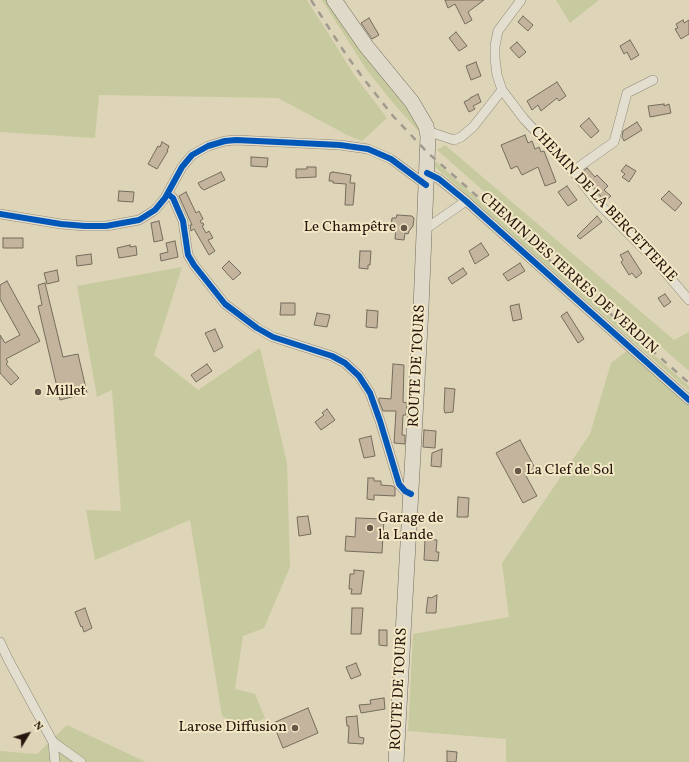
<!DOCTYPE html>
<meta charset="utf-8">
<style>
body{margin:0}
#map{position:relative;width:689px;height:762px;overflow:hidden;background:#ded4b7;font-family:Vollkorn,serif}
canvas{display:block}
.north{position:absolute;left:8px;top:714px;width:40px;height:40px;-webkit-text-stroke:3px #f3e8c6;paint-order:stroke;rotate:52deg;font-size:11px;font-weight:700;line-height:16px;text-align:center;color:#26150c}
.north::after{content:'';display:block;margin:auto;width:14px;height:18px;background:#26150c;clip-path:polygon(50% 0,100% 100%,50% 72%,0 100%)}
</style>
<div id="map">
<canvas width="689" height="762"></canvas>
<div class="north">N</div>
</div>
<script>
const ctx = document.querySelector('canvas').getContext('2d');
ctx.lineJoin = 'round';
function fill(path, color) { ctx.fillStyle = color; ctx.fill(path, 'evenodd'); }
const shape = rows => new Path2D(rows.map(r => 'M' + r).join(''));
function trace(path, color, width, dash) { ctx.strokeStyle = color; ctx.lineWidth = width; ctx.lineCap = dash ? 'butt' : 'round'; ctx.setLineDash(dash || []); ctx.stroke(path); }
function drawText(font, color, halo, rows, align = 'center') {
  ctx.font = font + ' Vollkorn,serif'; ctx.lineWidth = 4; ctx.setLineDash([]); ctx.textBaseline = 'middle'; ctx.strokeStyle = halo; ctx.fillStyle = color; for (const [text, x, y, turn = 0] of rows) {
    ctx.save(); ctx.translate(x, y); ctx.rotate((+turn || 0) * Math.PI / 180); ctx.textAlign = isNaN(turn) ? turn : align; if (halo) ctx.strokeText(text, 0, 0); ctx.fillText(text, 0, 0); ctx.restore();
  }
}
fill(shape([
 [0,0,307,0,355,76,387,118,362,141,347,135,278,98,99,95,95,138,0,132],
 [322,0,329,0,412,113,420,133,394,104,366,69],
 [556,0,599,0,570,23],
 [445,145,674,340,689,332,689,371,437,150],
 [435,161,689,386,689,391,434,166],
 [182,267,154,355,198,390,260,348,287,463,290,567,264,628,243,636,235,689,255,694,265,718,242,728,222,716,190,520,95,560,86,510,121,511,112,390,97,397,77,286],
 [631,348,689,405,689,762,506,762,506,739,408,731,413,634,509,617,502,563,590,434,611,363],
 [67,725,146,762,0,762,0,751,37,754]
]), '#c7ca9f');
const building = shape([
 [445,0,484,0,468,12,472,20,465,24,455,4,448,8,445,0],
 [523,16,533,25,528,31,518,22,523,16],
 [369,18,379,35,372,39,361,23,369,18],
 [683,20,684,23,689,20,689,34,681,39,675,29,678,28,676,24,683,20],
 [456,32,467,46,459,51,449,38,456,32],
 [630,40,639,55,631,60,627,52,624,54,620,46,630,40],
 [517,42,526,52,519,58,510,48,517,42],
 [476,62,481,76,471,80,466,66,476,62],
 [557,82,566,96,559,101,557,98,541,111,538,105,532,110,527,101,557,82],
 [478,94,481,102,473,106,475,109,469,112,464,102,470,99,470,98,478,94],
 [664,104,664,106,669,104,671,113,650,117,648,106,664,104],
 [589,118,599,131,591,138,580,126,589,118],
 [637,122,642,130,624,141,622,137,623,131,637,122],
 [525,135,528,143,532,141,535,149,539,147,541,152,544,151,556,182,545,186,538,167,522,175,517,166,511,169,501,145,525,135],
 [162,142,169,146,167,151,168,151,157,169,148,164,158,146,160,147,162,142],
 [251,157,268,158,267,167,251,166,251,157],
 [626,165,636,171,629,182,622,177,625,174,621,171,626,165],
 [307,167,316,167,316,177,296,178,296,169,307,169,307,167],
 [587,168,595,177,597,175,608,186,604,190,611,196,605,202,582,172,587,168],
 [221,172,225,180,204,190,201,188,198,183,221,172],
 [333,172,351,175,350,183,355,183,353,205,345,205,346,184,333,183,333,181,329,181,330,173,333,172],
 [567,186,577,200,568,206,558,192,567,186],
 [119,191,134,192,133,202,118,201,119,191],
 [669,191,682,203,675,211,661,199,669,191],
 [186,192,196,213,199,211,203,219,200,221,201,223,203,223,204,225,202,226,206,233,209,231,213,238,208,240,215,251,209,255,194,229,191,231,190,225,192,225,179,196,186,192],
 [397,215,412,216,414,218,413,226,409,231,408,234,405,233,404,240,395,239,396,227,391,227,392,218,396,218,397,215],
 [597,216,602,222,580,239,577,236,597,216],
 [159,221,163,240,154,242,151,223,159,221],
 [3,238,23,238,23,248,3,248,3,238],
 [175,241,178,257,161,261,160,254,168,252,166,243,175,241],
 [481,243,489,255,475,264,469,251,481,243],
 [130,245,130,247,136,246,137,255,119,258,117,248,130,245],
 [360,251,371,251,370,265,368,265,368,269,359,268,360,251],
 [628,251,642,273,636,278,632,273,629,275,621,262,623,260,620,255,628,251],
 [91,254,92,264,77,266,76,256,91,254],
 [229,261,241,273,233,280,222,268,229,261],
 [520,263,525,271,508,281,503,274,520,263],
 [463,268,467,274,452,284,448,278,463,268],
 [57,270,59,281,47,284,44,273,57,270],
 [7,281,40,341,6,359,8,362,6,364,19,378,11,385,0,373,0,335,5,343,20,335,0,299,0,285,7,281],
 [45,283,63,357,78,354,87,393,60,400,38,306,42,305,38,285,45,283],
 [665,294,671,302,664,307,658,298,665,294],
 [281,303,295,303,295,315,280,315,281,303],
 [519,304,522,319,513,321,510,306,519,304],
 [367,310,378,311,377,328,366,327,367,310],
 [567,312,584,339,578,343,561,316,567,312],
 [317,313,330,315,327,327,314,325,317,313],
 [215,329,223,347,214,352,205,333,215,329],
 [207,364,212,371,196,382,191,375,207,364],
 [393,364,404,365,403,402,407,403,406,415,403,415,402,435,405,435,405,444,394,443,396,411,383,411,379,401,379,398,391,399,393,364],
 [445,388,455,389,453,412,445,413,444,409,445,388],
 [327,409,335,420,321,430,315,422,324,415,322,413,327,409],
 [424,430,436,431,435,448,423,447,424,430],
 [371,436,375,456,364,458,359,439,371,436],
 [520,440,535,468,525,474,537,496,523,503,496,453,520,440],
 [442,449,441,467,431,466,432,453,442,449],
 [368,478,374,478,374,481,381,481,381,485,393,486,395,488,395,496,374,495,374,500,367,499,368,478],
 [458,497,469,498,468,517,457,517,458,497],
 [308,516,311,534,299,536,297,517,308,516],
 [356,518,384,519,382,553,345,551,346,536,355,537,356,518],
 [425,539,437,540,436,552,439,552,438,561,424,560,425,539],
 [354,570,364,571,361,594,351,594,352,589,349,589,350,574,354,574,354,570],
 [437,595,436,613,426,613,428,597,431,598,437,595],
 [85,608,92,628,84,632,82,626,81,627,75,612,85,608],
 [352,608,363,608,361,634,351,634,352,608],
 [379,630,387,630,387,646,379,645,379,630],
 [356,663,361,675,351,679,346,667,356,663],
 [384,698,385,709,361,713,359,705,371,704,370,700,384,698],
 [308,708,318,733,283,748,273,723,308,708],
 [357,716,359,737,364,738,363,744,348,743,349,726,347,726,346,717,357,716],
 [447,751,457,752,456,762,447,762,447,751]
]);
fill(building, '#c4b49d');
trace(building, '#746d5d', 1);
const street = shape([
 [502,90,524,119,573,171,598,203,654,259,689,300],
 [427,131,454,140,461,137,473,127,502,90,497,75,495,58,495,46,498,31,521,0],
 [573,171,614,142,627,93,653,80],
 [427,173,439,179,466,201,689,400],
 [168,194,173,198,183,221,188,255,194,265,225,304,257,328,273,337,332,356,345,363,359,376,370,393,380,421,399,484,405,491,411,494],
 [0,214,61,224,85,226,106,226,139,220,155,210,165,198,182,167,192,155,208,146,225,141,236,140,340,145,368,149,391,159,426,185],
 [424,230,466,201],
 [0,642,9,661,53,742,81,762],
 [53,742,55,762]
]);
const primary = shape([
 [334,0,366,46,412,102,426,126,428,136,421,308,396,762]
]);
trace(street, '#8e8675', 10);
trace(primary, '#746d5d', 16);
trace(street, '#e3dfd0', 9);
trace(primary, '#dfd9c9', 15);
trace(shape([
 [311,0,345,53,363,78,393,116,427,152,689,383]
]), '#a09a8f', 2.5, [7, 7]);
trace(shape([
 [427,173,439,179,466,201,689,400],
 [168,194,173,198,183,221,188,255,194,265,225,304,257,328,273,337,332,356,345,363,359,376,370,393,380,421,399,484,405,491,411,494],
 [0,214,61,224,85,226,106,226,139,220,155,210,165,198,182,167,192,155,208,146,225,141,236,140,340,145,368,149,391,159,426,185]
]), '#0057b8', 6);
for (const [x, y, r, color] of [
 [404,228,4,"#665848"],
 [38,392,4,"#665848"],
 [518,471,4,"#665848"],
 [370,528,4,"#665848"],
 [295,728,4,"#665848"]
]) { const dot = new Path2D(); dot.arc(x, y, r, 0, 2 * Math.PI); ctx.fillStyle = color; ctx.fill(dot); trace(dot, '#f3e8c6', 1.5); }
drawText('15px', '#26150c', '#f3e8c6', [
 ["CHEMIN DE LA BERCETTERIE",603,205,47],
 ["CHEMIN DES TERRES DE VERDIN",568,274,42],
 ["ROUTE DE TOURS",418,366,-87],
 ["ROUTE DE TOURS",400,689,-87]
]);
drawText('15px', '#26150c', '#f3e8c6', [
 ["Le Champêtre",396,228,"right"],
 ["Millet",46,392],
 ["La Clef de Sol",526,471],
 ["Garage de",378,519],
 ["la Lande",378,536],
 ["Larose Diffusion",287,728,"right"]
], 'left');
</script>
